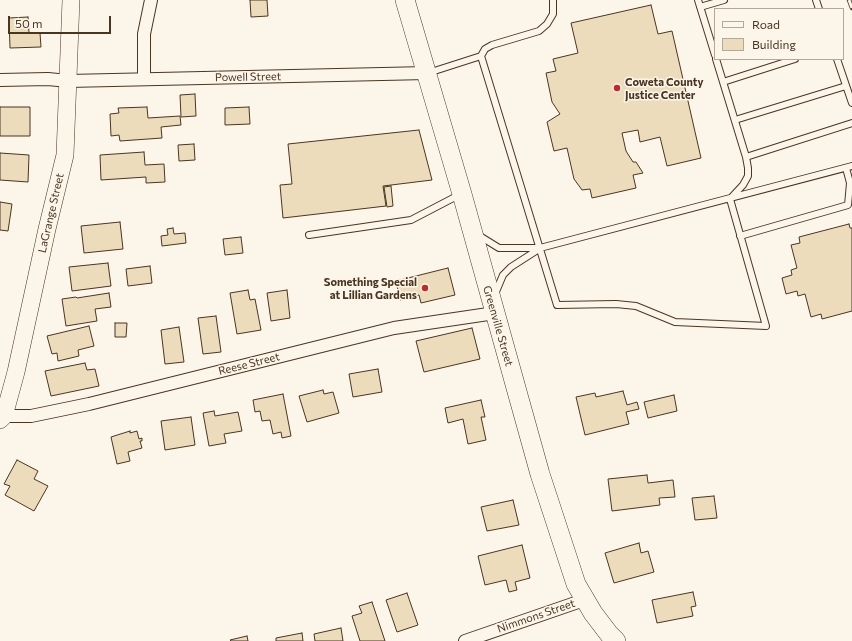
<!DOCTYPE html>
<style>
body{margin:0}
#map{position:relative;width:852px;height:641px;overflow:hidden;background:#fbf6e9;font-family:Commissioner,sans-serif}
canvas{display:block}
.legend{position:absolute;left:714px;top:8px;width:130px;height:52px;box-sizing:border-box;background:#fbf6e9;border:1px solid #b4a999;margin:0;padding:5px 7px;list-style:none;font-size:12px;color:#4a3520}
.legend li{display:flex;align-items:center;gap:8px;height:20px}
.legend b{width:20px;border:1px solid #b4a999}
.scale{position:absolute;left:8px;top:16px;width:103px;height:18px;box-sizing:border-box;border:2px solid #4a3520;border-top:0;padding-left:5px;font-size:12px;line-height:14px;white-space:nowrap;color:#4a3520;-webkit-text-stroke:3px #fbf6e9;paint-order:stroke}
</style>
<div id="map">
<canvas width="852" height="641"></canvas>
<ul class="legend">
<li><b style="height:5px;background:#fbf6e9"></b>Road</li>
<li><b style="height:11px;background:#ecdcbc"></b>Building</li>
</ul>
<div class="scale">50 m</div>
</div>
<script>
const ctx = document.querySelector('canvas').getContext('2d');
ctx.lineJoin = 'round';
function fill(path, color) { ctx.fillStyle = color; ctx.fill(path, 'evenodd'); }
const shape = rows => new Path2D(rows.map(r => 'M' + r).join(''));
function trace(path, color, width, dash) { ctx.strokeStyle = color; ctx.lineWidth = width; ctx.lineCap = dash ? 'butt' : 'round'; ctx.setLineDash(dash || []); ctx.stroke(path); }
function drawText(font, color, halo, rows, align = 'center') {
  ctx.font = font + ' Commissioner,sans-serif'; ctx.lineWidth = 3; ctx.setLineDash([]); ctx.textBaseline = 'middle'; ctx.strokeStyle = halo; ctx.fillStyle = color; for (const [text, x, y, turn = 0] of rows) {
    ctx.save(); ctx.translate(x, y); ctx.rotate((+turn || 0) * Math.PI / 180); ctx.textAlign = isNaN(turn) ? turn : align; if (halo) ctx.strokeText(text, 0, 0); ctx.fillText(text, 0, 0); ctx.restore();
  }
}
const building = shape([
 [250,0,267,0,268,16,251,17,250,0],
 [651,5,658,34,672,31,701,158,667,166,660,137,640,142,638,130,622,133,626,151,633,162,636,162,643,173,633,175,636,188,592,198,590,189,582,190,574,179,567,148,554,151,547,122,560,114,552,102,546,73,556,71,553,59,578,53,571,23,651,5],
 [28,17,29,33,40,33,41,47,10,48,9,18,28,17],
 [195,94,196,116,181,117,180,95,195,94],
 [0,107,30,107,30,136,0,136,0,107],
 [147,107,148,118,180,116,181,125,161,127,162,138,120,141,119,135,111,136,110,114,119,113,118,108,147,107],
 [249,107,250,124,225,125,225,108,249,107],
 [419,130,432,180,383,186,386,206,283,218,280,185,292,184,288,144,419,130],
 [194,144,195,160,179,161,178,145,194,144],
 [144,152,145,165,164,164,165,182,146,183,146,177,101,180,100,155,144,152],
 [0,153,29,155,28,182,0,180,0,153],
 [391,186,393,206,387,207,384,187,391,186],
 [0,202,12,204,8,231,0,230,0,202],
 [120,222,123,249,84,253,81,226,120,222],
 [849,224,850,228,852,228,852,311,822,319,821,314,811,317,805,294,798,296,797,291,786,294,782,278,792,275,791,270,797,268,791,245,800,243,799,237,849,224],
 [173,228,174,234,185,233,186,243,162,246,161,236,168,235,167,229,173,228],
 [241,237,243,253,225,255,223,239,241,237],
 [108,263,111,286,72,291,69,267,108,263],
 [150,266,152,283,128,286,126,269,150,266],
 [448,268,455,295,421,303,419,295,400,300,396,281,448,268],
 [248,290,250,300,255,299,261,330,237,334,230,293,248,290],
 [287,290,290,318,271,321,267,293,287,290],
 [109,293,111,307,95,309,97,321,66,326,62,299,76,297,77,298,109,293],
 [216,316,221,352,203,354,198,318,216,316],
 [115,323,127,323,126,337,115,337,115,323],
 [89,326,94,346,78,350,79,356,58,361,57,353,52,354,47,336,89,326],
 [179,327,184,362,165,364,161,330,179,327],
 [472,328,480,359,424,372,416,341,472,328],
 [85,363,87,370,95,369,99,386,51,396,45,371,85,363],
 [378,369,382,392,353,397,349,374,378,369],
 [323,390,324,394,333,392,339,413,307,422,299,396,323,390],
 [623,391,627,405,637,402,639,409,626,412,629,424,585,435,576,397,595,393,596,397,623,391],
 [283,394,291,436,282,438,281,432,273,434,270,420,262,421,260,411,255,412,253,400,283,394],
 [674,395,677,411,648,418,644,402,674,395],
 [481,400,485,417,481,417,486,440,468,444,463,419,448,423,445,408,481,400],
 [214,411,215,416,238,412,242,431,224,434,226,443,209,446,203,413,214,411],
 [191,417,195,445,165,450,161,421,191,417],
 [130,431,130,433,137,431,139,439,142,438,142,441,140,441,142,448,128,452,130,461,117,464,111,437,130,431],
 [17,460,38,471,34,479,48,486,34,511,5,495,10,486,4,484,17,460],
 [647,475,648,483,673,480,675,497,659,498,660,505,612,511,608,479,647,475],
 [714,496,717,518,695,520,692,498,714,496],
 [513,500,519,525,487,531,481,507,513,500],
 [639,543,641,553,648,551,654,572,614,583,605,553,639,543],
 [522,545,530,578,515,582,517,590,509,592,506,580,485,585,478,556,522,545],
 [693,592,696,606,691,607,693,616,657,623,652,600,693,592],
 [407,593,418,625,397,632,386,600,407,593],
 [372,602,385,641,360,641,352,616,362,613,359,606,372,602],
 [341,628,343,641,315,641,314,634,341,628],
 [302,633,303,641,276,641,276,638,302,633],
 [247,636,248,641,231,641,230,640,247,636]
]);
fill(building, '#ecdcbc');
trace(building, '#4a3520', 1);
const lane = shape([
 [553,0,553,14,547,24,539,31,492,45,485,49,481,56,557,305,616,304,636,306,675,322,766,326,730,199,743,185,748,176,748,168,746,157,716,59],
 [698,0,715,55],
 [816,0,819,9],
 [700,7,724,0],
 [837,59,852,103],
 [428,73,481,56],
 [723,82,795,59],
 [735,120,846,86],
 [746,157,852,123],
 [309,235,411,220,459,195],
 [478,235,499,248,540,248,852,166],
 [740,236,848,205,850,183,846,168],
 [495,294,503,275,511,267,539,249]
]);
const street = shape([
 [144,79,144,34,151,0],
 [0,80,48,79,68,81,427,73],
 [4,416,31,416,89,404,394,328,495,313],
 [465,641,584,600]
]);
const secondary = shape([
 [0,420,4,416,16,372,47,229,65,155,71,0]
]);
const primary = shape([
 [405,0,462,194,540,474,576,584,593,613,609,634,616,641]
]);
trace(lane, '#4a3520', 8);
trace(street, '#4a3520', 14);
trace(secondary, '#4a3520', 18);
trace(primary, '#4a3520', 20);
trace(lane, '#fbf6e9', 6);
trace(street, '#fbf6e9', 12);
trace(secondary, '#fbf6e9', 17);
trace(primary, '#fbf6e9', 19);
const rail = shape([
 [849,0,852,8]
]);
trace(rail, '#4a3520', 4.5);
trace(rail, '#fbf6e9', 3, [9]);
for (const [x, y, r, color] of [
 [617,88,4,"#c62828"],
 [425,288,4,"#c62828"]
]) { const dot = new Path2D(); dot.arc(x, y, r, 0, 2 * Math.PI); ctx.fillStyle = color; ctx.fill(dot); trace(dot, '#fbf6e9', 1.5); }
drawText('11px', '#4a3520', '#fbf6e9', [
 ["Powell Street",248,77,-1],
 ["LaGrange Street",51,213,-77],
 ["Greenville Street",498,326,74],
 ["Reese Street",249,364,-14],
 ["Nimmons Street",536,616,-19]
]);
drawText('bold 11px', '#4a3520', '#fbf6e9', [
 ["Coweta County",625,82],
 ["Justice Center",625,95],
 ["Something Special",417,282,"right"],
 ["at Lillian Gardens",417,295,"right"]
], 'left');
</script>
